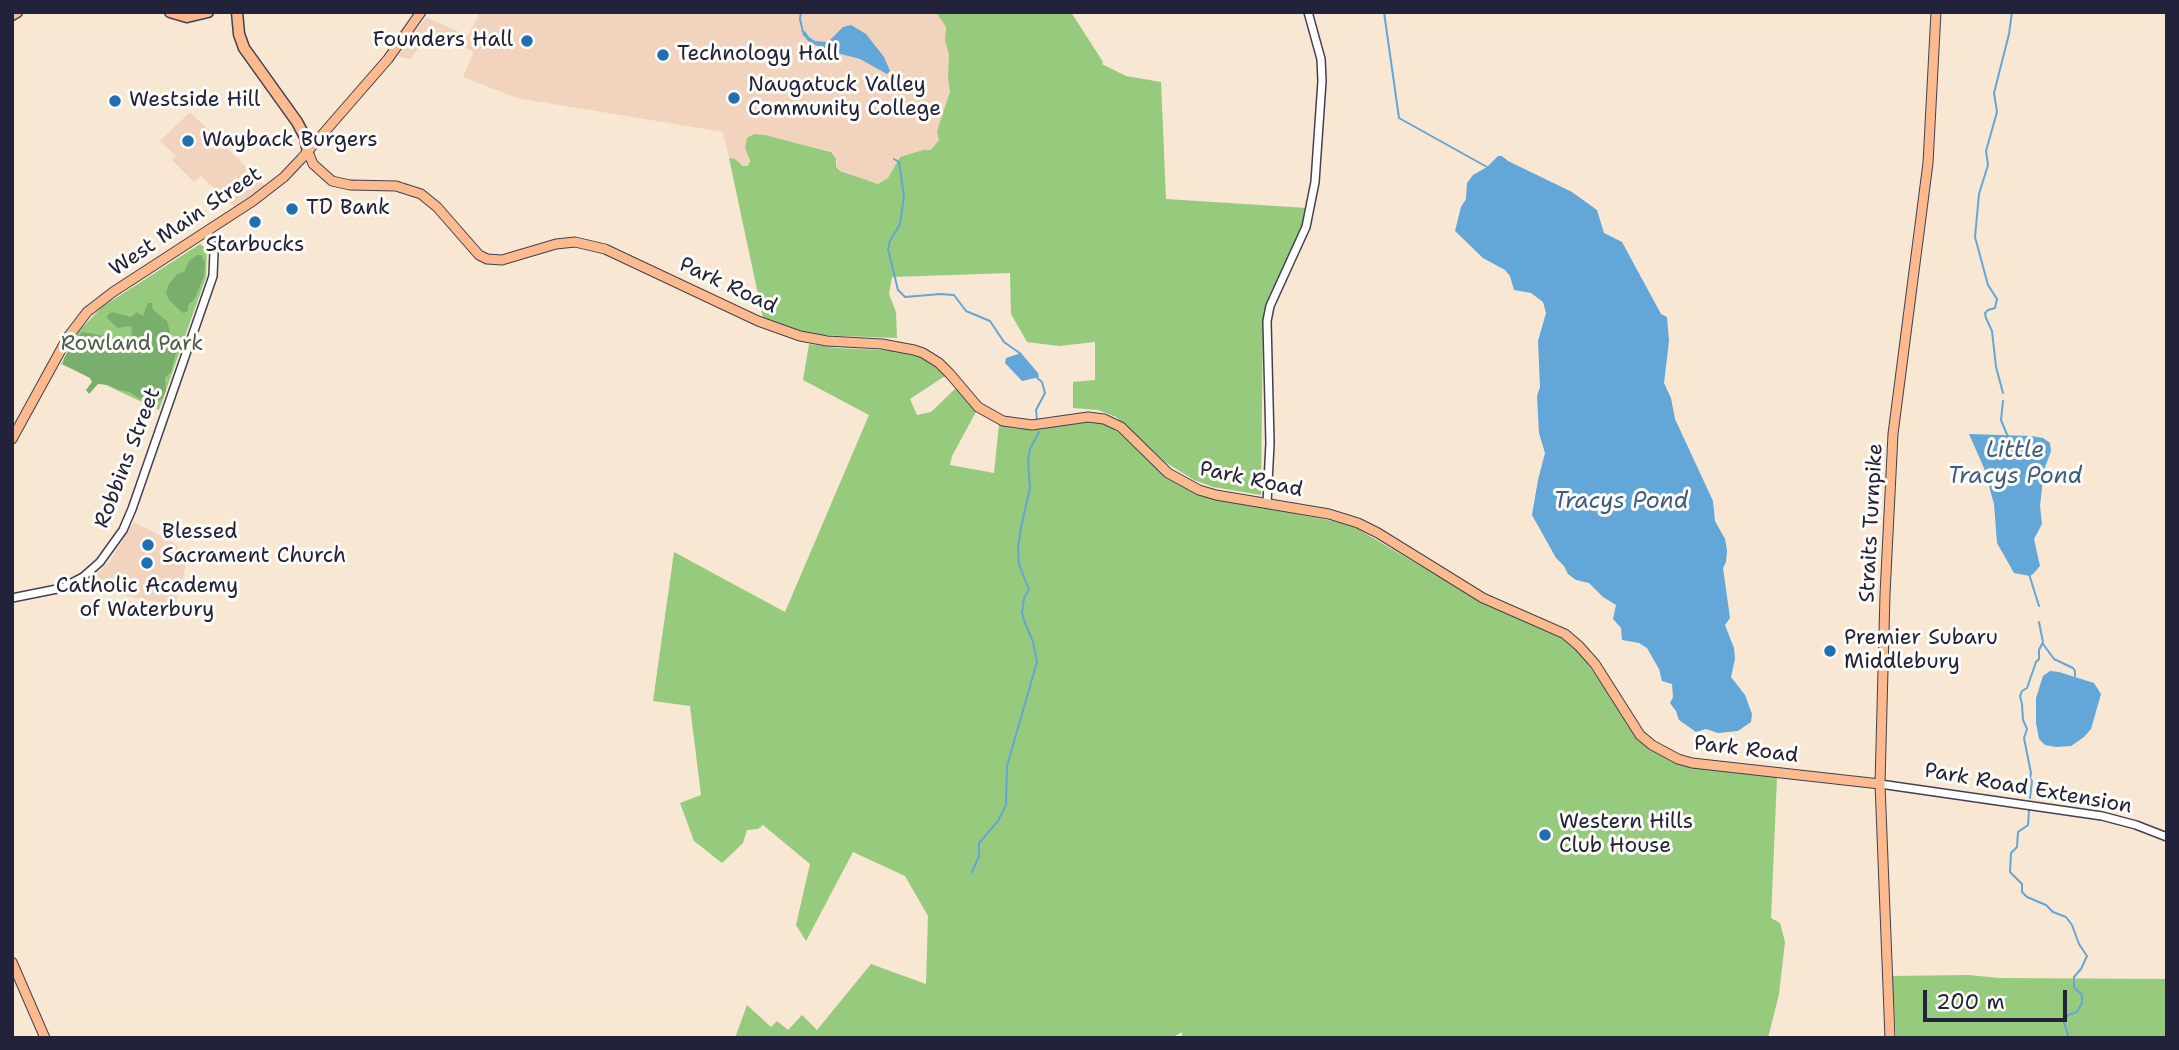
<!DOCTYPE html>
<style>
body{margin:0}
#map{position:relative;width:2179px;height:1050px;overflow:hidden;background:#f7e7d3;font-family:"Shantell Sans",sans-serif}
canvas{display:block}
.frame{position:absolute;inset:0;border:14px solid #22223b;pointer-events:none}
.scale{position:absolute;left:1923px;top:990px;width:144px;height:32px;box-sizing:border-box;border:4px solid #22223b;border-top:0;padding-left:9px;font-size:21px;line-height:24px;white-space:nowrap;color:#22223b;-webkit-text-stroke:5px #fdfcf7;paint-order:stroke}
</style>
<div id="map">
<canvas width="2179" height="1050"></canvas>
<div class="frame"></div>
<div class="scale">200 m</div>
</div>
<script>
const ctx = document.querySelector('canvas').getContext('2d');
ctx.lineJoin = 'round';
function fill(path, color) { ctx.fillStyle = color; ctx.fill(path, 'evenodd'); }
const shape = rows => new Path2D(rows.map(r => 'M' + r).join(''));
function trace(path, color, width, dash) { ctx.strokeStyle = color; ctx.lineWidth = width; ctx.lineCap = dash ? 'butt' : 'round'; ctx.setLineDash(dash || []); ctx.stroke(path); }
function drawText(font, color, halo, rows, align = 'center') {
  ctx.font = font + ' "Shantell Sans",sans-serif'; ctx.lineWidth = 6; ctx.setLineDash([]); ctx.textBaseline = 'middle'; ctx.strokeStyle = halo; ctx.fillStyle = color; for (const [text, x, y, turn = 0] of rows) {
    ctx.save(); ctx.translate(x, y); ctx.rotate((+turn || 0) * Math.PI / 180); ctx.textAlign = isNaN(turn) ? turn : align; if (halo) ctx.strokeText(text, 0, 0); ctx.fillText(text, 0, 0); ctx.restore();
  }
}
fill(shape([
 [480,12,936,12,946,27,945,41,949,53,950,93,938,131,939,139,937,143,931,150,923,150,900,157,888,178,880,184,856,178,851,174,838,170,836,167,837,161,835,155,830,151,765,135,755,134,748,137,745,148,750,164,748,166,744,166,735,159,729,158,723,132,517,98,463,77,474,52,444,38,429,35,410,59,397,56,426,17,468,36],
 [190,112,269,189,239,211,201,176,194,182,172,160,176,156,160,141],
 [134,522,175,543,183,553,186,565,175,606,83,587,110,561]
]), '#f2d4be');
fill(shape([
 [936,12,1071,12,1103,62,1102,64,1126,76,1161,82,1166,199,1307,208,1300,233,1268,299,1263,316,1261,495,1213,487,1194,480,1165,462,1116,417,1098,410,1073,408,1073,382,1095,380,1095,342,1059,346,1027,342,1011,314,1010,273,892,277,889,294,896,312,897,338,817,335,803,332,763,318,729,158,735,159,743,166,748,166,750,161,745,148,747,138,754,134,765,135,831,152,836,158,836,167,840,171,878,184,888,178,900,157,923,150,931,150,939,140,937,131,950,92,948,77,949,54,945,41,946,27],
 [200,244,207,249,206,277,159,410,61,364,79,331,102,307],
 [809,344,837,348,905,351,919,356,939,370,945,376,910,399,917,415,931,412,956,388,977,410,952,456,950,465,994,473,999,424,1012,428,1026,429,1074,419,1099,421,1119,433,1161,473,1191,491,1213,498,1338,522,1358,529,1471,596,1561,637,1581,654,1635,732,1658,754,1690,765,1777,777,1771,918,1780,923,1785,942,1779,994,1768,1038,1182,1038,1182,1032,1172,1038,735,1038,747,1005,771,1027,777,1021,788,1030,802,1015,817,1030,871,964,926,984,928,916,905,876,853,852,806,941,796,925,810,864,763,825,758,829,747,830,743,843,722,863,694,841,680,803,701,795,690,706,653,701,674,552,785,612,869,415,803,380],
 [1969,975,1999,978,2167,979,2167,1038,1896,1038,1892,976]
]), '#96cb7d');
fill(shape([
 [197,255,201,255,205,262,204,276,194,300,188,305,188,311,183,313,169,300,166,293,169,284,177,274,184,272,189,261],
 [148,303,152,303,153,310,167,321,171,336,178,345,171,372,165,378,166,391,162,399,159,400,144,396,140,399,130,392,116,389,109,385,98,384,89,394,86,390,92,382,90,378,63,364,64,358,75,341,82,332,95,334,103,336,108,342,127,353,135,353,136,349,131,341,132,327,128,326,118,328,107,318,108,314,112,312,131,317,137,312,143,316]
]), '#78af6c');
fill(shape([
 [851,25,866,34,884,57,890,71,887,74,860,59,837,53,810,43,802,34,805,31,809,37,815,41,828,42,843,27],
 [1498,156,1502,156,1508,161,1572,192,1597,210,1604,233,1622,242,1661,314,1667,317,1669,341,1664,383,1671,398,1675,419,1713,501,1715,521,1725,539,1727,550,1726,562,1723,568,1730,618,1725,625,1734,648,1735,659,1731,677,1745,695,1752,714,1751,722,1738,731,1718,733,1706,729,1696,732,1679,720,1676,711,1670,703,1673,697,1672,684,1662,681,1659,669,1647,648,1639,643,1622,640,1621,628,1613,619,1616,605,1603,597,1589,583,1576,580,1568,574,1564,566,1556,558,1532,515,1538,480,1545,453,1539,433,1537,396,1540,387,1538,341,1546,313,1543,302,1531,293,1514,290,1510,276,1505,270,1483,258,1455,231,1461,207,1466,199,1467,183,1473,175,1487,167],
 [1021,353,1038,373,1039,377,1022,381,1005,363,1006,358],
 [1969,434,2031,436,2043,438,2050,443,2051,451,2044,470,2040,506,2042,524,2034,539,2040,566,2033,574,2030,576,2014,573,1997,543,1994,504,1984,468],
 [2050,671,2059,672,2094,683,2101,694,2091,729,2084,737,2071,746,2056,747,2045,745,2039,739,2036,723,2036,698,2043,676]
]), '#63a6d8');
trace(shape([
 [801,12,800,19,803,32],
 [1384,12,1399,118,1487,167],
 [894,159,899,162,904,196,900,224,890,241,888,249,898,290,905,297,940,294,954,295,966,311,990,321,1004,342,1021,354],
 [1036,377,1042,382,1045,393,1036,410,1037,420],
 [2003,393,1996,367,1992,331,1986,318,1985,313,1988,310,1995,308,1997,299,1988,285,1975,237,1979,194,1988,165,1986,151,1997,112,1994,93,2009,34,2012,12],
 [2003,401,2001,420,2008,437],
 [2029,574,2039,606],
 [2043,644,2054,659,2073,668,2075,671,2075,676],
 [2030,798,2032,781,2030,778,2031,773,2024,738,2027,729,2023,720,2022,704,2020,696,2022,691,2027,688,2036,662,2039,659,2039,650,2043,642,2039,622],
 [2029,811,2028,825,2018,832,2017,847,2011,853,2010,872,2022,884,2022,892,2027,897,2046,905,2053,912,2066,917,2072,925,2079,944,2087,956,2081,969,2074,977,2074,987,2082,995,2082,1003,2077,1012,2068,1015,2066,1018,2064,1023,2069,1038],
 [972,872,979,856,979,843,998,821,1006,805,1007,766,1037,662,1033,642,1024,620,1022,612,1024,598,1029,590,1019,564,1018,548,1021,527,1030,488,1028,460,1030,449,1039,432]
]), '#63a6d8', 2);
const minor = shape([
 [1267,503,1270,443,1267,321,1270,306,1306,227,1315,182,1322,81,1321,59,1308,12],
 [12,598,62,588,83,577,100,562,123,530,132,509,213,276,214,252,207,231],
 [1880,784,2102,816,2136,825,2167,837]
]);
const major = shape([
 [308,152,313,164,332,181,350,185,396,186,421,194,437,207,479,255,487,259,502,260,556,244,575,242,605,249,758,321,800,336,827,341,882,344,914,350,923,353,939,363,950,374,978,407,1003,421,1032,425,1088,417,1104,419,1121,427,1168,473,1199,490,1216,495,1329,514,1358,523,1378,533,1483,598,1565,634,1579,646,1595,664,1640,735,1652,745,1678,759,1692,763,1880,784],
 [12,439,68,337,87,312,113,292,253,201,284,177,301,159,388,59,421,12],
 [12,962,45,1038],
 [1890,1038,1880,784,1885,594,1893,434,1928,163,1936,12]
]);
const highway = shape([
 [170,12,187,17,208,12],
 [237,12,239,34,244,48,297,122,305,137,308,152],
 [12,15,17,12]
]);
trace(minor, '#424052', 10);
trace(major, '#424052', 11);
trace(highway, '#424052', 13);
trace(minor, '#fff', 7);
trace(major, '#fcba8e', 9);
trace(highway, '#fcba8e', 10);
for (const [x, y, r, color] of [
 [527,41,7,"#1f6fb2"],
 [663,55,7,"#1f6fb2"],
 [734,98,7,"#1f6fb2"],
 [115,101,7,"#1f6fb2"],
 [188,141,7,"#1f6fb2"],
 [292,209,7,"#1f6fb2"],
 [255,222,7,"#1f6fb2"],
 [148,545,7,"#1f6fb2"],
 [147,563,7,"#1f6fb2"],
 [1830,651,7,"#1f6fb2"],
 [1545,835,7,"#1f6fb2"]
]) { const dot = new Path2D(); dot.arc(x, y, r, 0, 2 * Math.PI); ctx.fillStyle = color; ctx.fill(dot); trace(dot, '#fdfcf7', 2.5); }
drawText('21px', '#22223b', '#fdfcf7', [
 ["Founders Hall",513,41,"right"],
 ["Technology Hall",677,55],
 ["Naugatuck Valley",748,86],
 ["Community College",748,110],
 ["Westside Hill",129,101],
 ["Wayback Burgers",202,141],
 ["TD Bank",306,209],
 ["Starbucks",255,246,"center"],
 ["Blessed",162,533],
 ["Sacrament Church",162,557],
 ["Catholic Academy",147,587,"center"],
 ["of Waterbury",147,611,"center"],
 ["Premier Subaru",1844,639],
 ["Middlebury",1844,663],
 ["Western Hills",1559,823],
 ["Club House",1559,847]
], 'left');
drawText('21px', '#22223b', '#fdfcf7', [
 ["West Main Street",186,222,-34],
 ["Park Road",728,286,25],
 ["Robbins Street",128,458,-69],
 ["Park Road",1251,480,12],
 ["Straits Turnpike",1872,523,-87],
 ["Park Road",1746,750,7],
 ["Park Road Extension",2028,789,10]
]);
drawText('21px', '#4b5d52', '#fdfcf7', [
 ["Rowland Park",132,345]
]);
drawText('italic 23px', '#3f5d82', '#fdfcf7', [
 ["Little",2015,451],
 ["Tracys Pond",2015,477],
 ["Tracys Pond",1621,502]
]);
</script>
